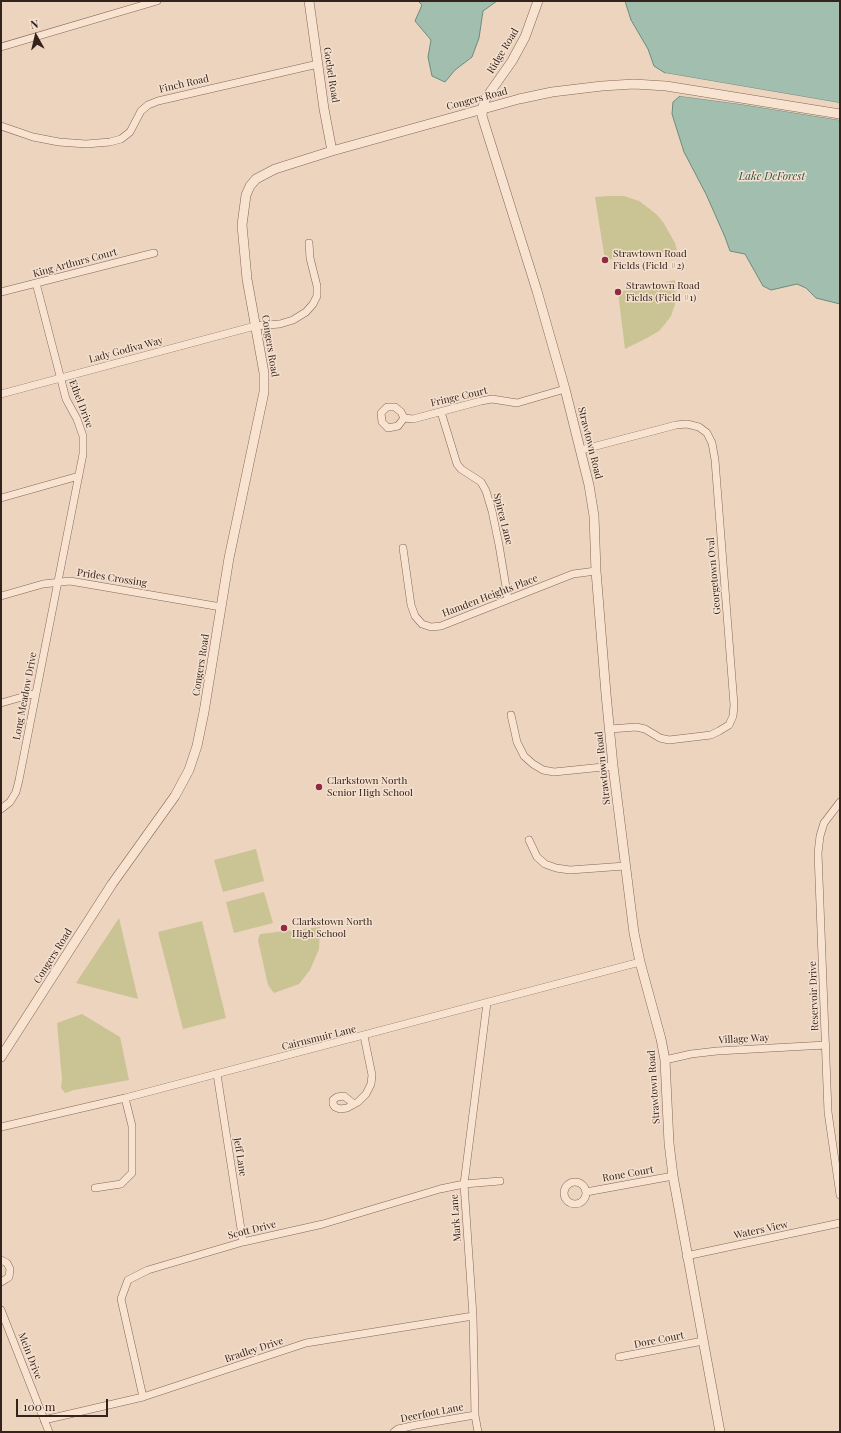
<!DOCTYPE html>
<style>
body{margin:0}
#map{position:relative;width:841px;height:1433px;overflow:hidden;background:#edd4bf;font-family:"Playfair Display",serif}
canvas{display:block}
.frame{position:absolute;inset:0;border:2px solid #34221c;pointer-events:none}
.north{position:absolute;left:16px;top:16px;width:40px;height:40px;-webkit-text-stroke:3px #f4e0ce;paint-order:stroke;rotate:352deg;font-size:11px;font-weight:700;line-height:16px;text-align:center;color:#34221c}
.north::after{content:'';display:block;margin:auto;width:14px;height:18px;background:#34221c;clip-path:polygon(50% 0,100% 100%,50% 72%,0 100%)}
.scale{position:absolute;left:16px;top:1399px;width:92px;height:18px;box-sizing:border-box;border:2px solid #34221c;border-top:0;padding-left:5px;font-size:12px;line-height:14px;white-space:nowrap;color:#34221c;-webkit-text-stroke:3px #f4e0ce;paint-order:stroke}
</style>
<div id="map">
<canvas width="841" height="1433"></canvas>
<div class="frame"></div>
<div class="north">N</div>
<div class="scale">100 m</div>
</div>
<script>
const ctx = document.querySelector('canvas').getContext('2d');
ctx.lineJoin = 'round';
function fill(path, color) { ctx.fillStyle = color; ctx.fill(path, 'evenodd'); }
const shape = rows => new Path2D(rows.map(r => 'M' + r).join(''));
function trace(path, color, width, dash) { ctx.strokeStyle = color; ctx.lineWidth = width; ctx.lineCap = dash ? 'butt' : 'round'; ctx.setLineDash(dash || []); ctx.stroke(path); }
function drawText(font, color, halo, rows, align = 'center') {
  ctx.font = font + ' "Playfair Display",serif'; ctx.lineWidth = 3; ctx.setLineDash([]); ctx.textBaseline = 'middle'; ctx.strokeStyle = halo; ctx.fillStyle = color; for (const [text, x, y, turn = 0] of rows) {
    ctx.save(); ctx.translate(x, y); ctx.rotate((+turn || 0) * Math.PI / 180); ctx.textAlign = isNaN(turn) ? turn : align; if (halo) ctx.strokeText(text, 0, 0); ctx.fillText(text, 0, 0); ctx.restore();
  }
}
fill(shape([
 [608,196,624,196,639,201,647,207,656,214,663,222,675,243,677,250,605,260,595,197],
 [675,280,676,301,671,316,665,324,659,331,647,338,625,349,618,292],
 [256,849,264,881,223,892,214,860],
 [264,892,273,923,234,933,226,902],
 [119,918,138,999,76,983],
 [202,921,226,1018,183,1029,158,932],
 [320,927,319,949,310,970,299,984,274,993,268,985,258,940,260,934],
 [82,1014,120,1037,129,1080,74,1090,65,1093,61,1088,62,1079,57,1023]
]), '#cac393');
const water = shape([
 [418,1,497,1,483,11,479,38,472,57,455,70,445,82,432,76,428,57,431,40,415,21,422,5,418,1],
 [625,1,840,1,840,103,665,73,654,66,648,49,631,20,625,1],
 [680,96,740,104,840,120,840,304,816,298,806,288,797,284,771,290,763,286,745,254,730,251,725,237,706,194,684,152,672,114,673,102,680,96]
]);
fill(water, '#a2beaf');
trace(water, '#6a8c7b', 1);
fill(shape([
 [665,73,840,103,840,105,712,84,666,75],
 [683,94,840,118,840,120,740,104,680,96,679,95]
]), '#edd4bf');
const minor = shape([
 [1,47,157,1],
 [1,126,33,137,59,142,86,144,110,142,121,139,130,132,141,111,148,105,158,101,318,64],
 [1,292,154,253],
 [1,394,255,326,280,324,293,320,306,312,313,304,317,296,317,286,310,258,309,243],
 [441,412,457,464,461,469,481,482,486,491,492,511,499,545,508,599],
 [404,418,398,426,388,428,382,422,381,413,387,407,395,407,401,412,404,418,413,419,481,401,492,399,517,403,565,389],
 [581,450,676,425,687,424,699,427,707,433,712,443,715,460,734,705,733,716,729,725,719,731,711,735,669,740,660,738,645,729,636,727,610,729],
 [1,498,79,476],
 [403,548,411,605,415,616,422,624,431,627,441,626,573,574,596,571],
 [1,596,43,584,70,581,221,607],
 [1,703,36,693],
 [511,715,517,742,524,756,533,764,543,770,554,772,613,766],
 [840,802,824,823,820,836,818,853,828,1112,840,1195],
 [1,809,10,802,16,792,19,780,83,454,83,436,77,419,66,399,36,283],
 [529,840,537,857,545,864,556,868,570,870,625,866],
 [665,1060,691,1054,717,1051,826,1045],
 [217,1074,243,1242],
 [354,1104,344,1096,337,1097,333,1100,333,1104,335,1107,340,1109,347,1108,358,1102,366,1094,371,1084,372,1075,364,1036],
 [1,1127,125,1098,640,962],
 '564 1193a11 11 0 1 1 22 0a11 11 0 1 1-22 0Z',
 [95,1188,121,1184,132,1173,132,1126,125,1098],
 [586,1192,673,1176],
 [686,1256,840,1223],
 [1,1260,7,1263,10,1269,9,1277,6,1279,1,1282],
 [1,1310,49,1432],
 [619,1357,703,1341],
 [143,1397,121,1299,128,1280,148,1270,243,1242,323,1224,440,1189,464,1184,500,1181],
 [44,1420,143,1397,306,1343,473,1316],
 [394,1432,398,1429,416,1425,475,1415],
 [478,1432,475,1415,473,1316,464,1184,487,1003]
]);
const tertiary = shape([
 [309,1,324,109,332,151],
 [538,1,525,37,512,61,486,98,483,106,482,116,537,291,565,389,589,485,594,516,596,571,606,694,613,766,634,933,640,962,661,1039,665,1060,669,1143,673,1176,720,1432],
 [1,1057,112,884,175,796,189,770,197,746,204,712,229,558,264,392,264,373,247,279,242,225,246,195,250,186,256,179,275,169,332,151,519,99,552,92,602,86,634,84,666,86,840,114]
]);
trace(minor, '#856558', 8);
trace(tertiary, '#856558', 10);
trace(minor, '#f8e3d1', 7);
trace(tertiary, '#f8e3d1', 9);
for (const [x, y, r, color] of [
 [605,260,4,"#922943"],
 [618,292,4,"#922943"],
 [319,787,4,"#922943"],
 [284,928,4,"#922943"]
]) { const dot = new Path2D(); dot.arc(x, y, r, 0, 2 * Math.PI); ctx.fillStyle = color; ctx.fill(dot); trace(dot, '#f4e0ce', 1.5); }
drawText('10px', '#34221c', '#f4e0ce', [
 ["Ridge Road",503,51,-59],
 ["Goebel Road",331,75,81],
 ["Finch Road",184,84,-13],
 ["Congers Road",477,99,-15],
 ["King Arthurs Court",75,263,-15],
 ["Congers Road",270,346,81],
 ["Lady Godiva Way",126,350,-15],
 ["Fringe Court",459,397,-13],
 ["Ethel Drive",81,404,69],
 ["Strawtown Road",590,443,76],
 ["Spirea Lane",503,519,76],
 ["Georgetown Oval",714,576,-95],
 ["Prides Crossing",112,578,9],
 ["Hamden Heights Place",490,596,-21],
 ["Congers Road",201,665,-81],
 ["Long Meadow Drive",25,696,-79],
 ["Strawtown Road",603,768,-96],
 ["Congers Road",53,956,-58],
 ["Reservoir Drive",814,996,-92],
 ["Cairnsmuir Lane",319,1038,-14],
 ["Village Way",744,1039,-3],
 ["Strawtown Road",654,1087,-94],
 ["Jeff Lane",240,1157,81],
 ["Rone Court",628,1174,-10],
 ["Mark Lane",456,1218,-94],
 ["Scott Drive",252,1230,-14],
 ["Waters View",761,1230,-12],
 ["Dore Court",659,1340,-11],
 ["Bradley Drive",254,1350,-18],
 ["Mein Drive",30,1356,69],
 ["Deerfoot Lane",432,1413,-11]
]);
drawText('10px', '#34221c', '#f4e0ce', [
 ["Strawtown Road",613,254],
 ["Fields (Field #2)",613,266],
 ["Strawtown Road",626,286],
 ["Fields (Field #1)",626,298],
 ["Clarkstown North",327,781],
 ["Senior High School",327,793],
 ["Clarkstown North",292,922],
 ["High School",292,934]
], 'left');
drawText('italic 11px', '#2b5448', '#f4e0ce', [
 ["Lake DeForest",772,177]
]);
</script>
